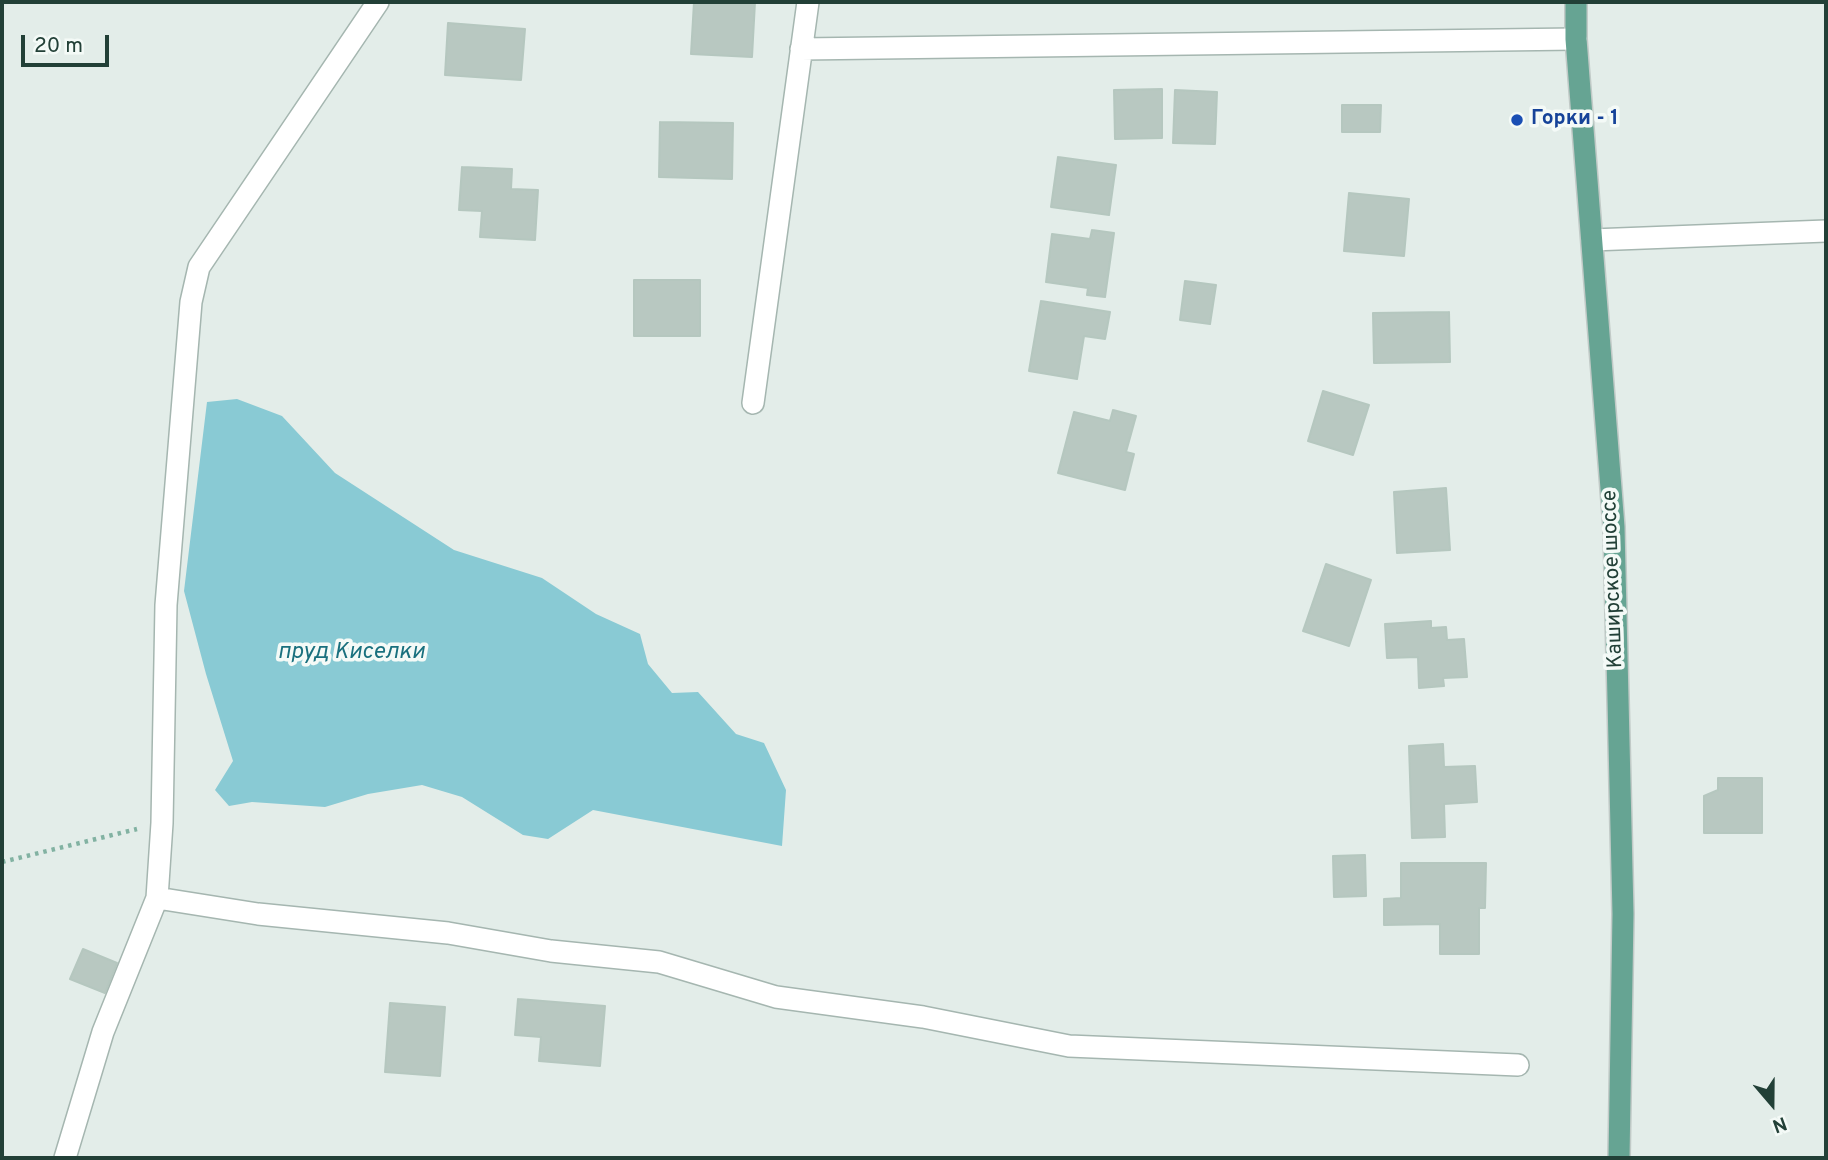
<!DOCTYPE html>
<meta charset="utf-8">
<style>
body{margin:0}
#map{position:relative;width:1828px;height:1160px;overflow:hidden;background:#e3ede9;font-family:Overpass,sans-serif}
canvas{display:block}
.frame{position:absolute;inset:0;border:4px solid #224037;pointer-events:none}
.north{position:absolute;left:1737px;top:1069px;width:70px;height:70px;-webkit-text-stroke:5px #f4faf7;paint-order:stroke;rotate:160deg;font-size:19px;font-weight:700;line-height:28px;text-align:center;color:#224037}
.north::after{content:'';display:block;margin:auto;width:24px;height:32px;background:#224037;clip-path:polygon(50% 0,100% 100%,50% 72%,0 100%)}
.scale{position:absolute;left:21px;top:35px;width:88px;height:32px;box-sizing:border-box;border:4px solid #224037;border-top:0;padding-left:9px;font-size:21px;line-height:24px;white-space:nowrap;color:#224037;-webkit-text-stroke:5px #f4faf7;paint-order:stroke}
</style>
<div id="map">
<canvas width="1828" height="1160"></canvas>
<div class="frame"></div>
<div class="north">N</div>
<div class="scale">20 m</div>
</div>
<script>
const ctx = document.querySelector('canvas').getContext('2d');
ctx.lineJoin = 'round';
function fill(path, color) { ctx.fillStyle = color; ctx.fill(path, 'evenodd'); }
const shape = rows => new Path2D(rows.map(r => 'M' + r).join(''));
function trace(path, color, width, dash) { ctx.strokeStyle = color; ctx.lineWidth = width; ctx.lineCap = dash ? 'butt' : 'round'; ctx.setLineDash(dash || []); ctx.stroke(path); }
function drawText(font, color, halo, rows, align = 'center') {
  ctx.font = font + ' Overpass,sans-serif'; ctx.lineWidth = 7; ctx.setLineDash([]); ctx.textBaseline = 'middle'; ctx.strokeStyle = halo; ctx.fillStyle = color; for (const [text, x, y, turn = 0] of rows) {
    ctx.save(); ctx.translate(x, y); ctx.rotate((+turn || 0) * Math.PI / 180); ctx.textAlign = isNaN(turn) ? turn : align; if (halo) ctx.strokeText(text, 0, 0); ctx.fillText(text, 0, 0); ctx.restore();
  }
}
fill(shape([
 [237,399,282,416,335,473,454,550,542,578,596,614,640,634,648,664,672,693,698,692,736,734,764,743,786,790,782,846,593,810,548,839,523,835,462,797,422,785,368,794,325,807,252,802,229,806,215,790,233,761,206,674,184,591,207,402]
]), '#89cad4');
const building = shape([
 [694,2,755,2,752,57,691,54,694,2],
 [448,23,525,29,521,80,445,75,448,23],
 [1162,89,1162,138,1115,139,1114,90,1162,89],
 [1175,90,1217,92,1215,144,1173,143,1175,90],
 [1342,105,1381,105,1380,132,1342,132,1342,105],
 [660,122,733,123,732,179,659,177,660,122],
 [1058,157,1116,165,1109,215,1051,207,1058,157],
 [462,167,512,169,511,189,538,190,535,240,480,237,482,211,459,210,462,167],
 [1349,193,1409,199,1404,256,1344,251,1349,193],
 [1092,230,1114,233,1105,297,1087,295,1088,288,1046,282,1052,234,1090,239,1092,230],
 [634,280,700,280,700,336,634,336,634,280],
 [1185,281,1216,285,1210,324,1180,320,1185,281],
 [1041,301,1110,312,1105,339,1084,336,1077,379,1029,371,1041,301],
 [1449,312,1450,362,1374,363,1373,313,1449,312],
 [1323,391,1369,405,1353,455,1308,441,1323,391],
 [1113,410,1136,416,1126,452,1134,454,1125,490,1058,473,1074,412,1110,421,1113,410],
 [1446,488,1450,550,1397,553,1394,492,1446,488],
 [1326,564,1371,580,1349,646,1303,631,1326,564],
 [1431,621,1431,628,1446,627,1447,640,1464,639,1467,677,1443,678,1444,686,1419,688,1418,657,1387,658,1385,624,1431,621],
 [1443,744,1444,767,1475,766,1477,802,1444,804,1445,837,1412,838,1409,746,1443,744],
 [1718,778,1762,778,1762,833,1704,833,1704,796,1718,790,1718,778],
 [1365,855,1366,896,1334,897,1333,856,1365,855],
 [1401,863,1486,863,1485,908,1479,908,1479,954,1440,954,1440,924,1384,925,1384,899,1401,898,1401,863],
 [83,949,117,963,105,993,70,979,83,949],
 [518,999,605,1006,600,1066,539,1061,541,1037,515,1035,518,999],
 [390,1003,445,1007,440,1076,385,1072,390,1003]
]);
fill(building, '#b8c8c1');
trace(building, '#b5c7bf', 2);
const minor = shape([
 [378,2,199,267,191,302,166,605,162,823,157,898,258,914,448,933,551,951,659,962,776,997,923,1017,1069,1046,1518,1065],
 [801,49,1576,39],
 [1592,240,1826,231],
 [753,403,808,2],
 [65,1158,103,1032,157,898]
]);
const major = shape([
 [1576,2,1576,39,1614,527,1623,914,1619,1158]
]);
trace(minor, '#a5b6b0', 24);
trace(major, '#c1cac7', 24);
trace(shape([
 [2,862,137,829]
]), '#82b2a2', 4.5, [3.5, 5]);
trace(minor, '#fff', 21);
trace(major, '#66a493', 21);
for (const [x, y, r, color] of [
 [1517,120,7,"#1a4fb4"]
]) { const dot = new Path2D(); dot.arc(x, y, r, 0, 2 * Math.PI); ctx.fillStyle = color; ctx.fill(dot); trace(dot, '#f4faf7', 2.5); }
drawText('bold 21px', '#164399', '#f4faf7', [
 ["Горки - 1",1531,120]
], 'left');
drawText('21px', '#224037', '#f4faf7', [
 ["Каширское шоссе",1614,579,-92]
]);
drawText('italic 23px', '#19707e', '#f4faf7', [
 ["пруд Киселки",351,653]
]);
</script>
